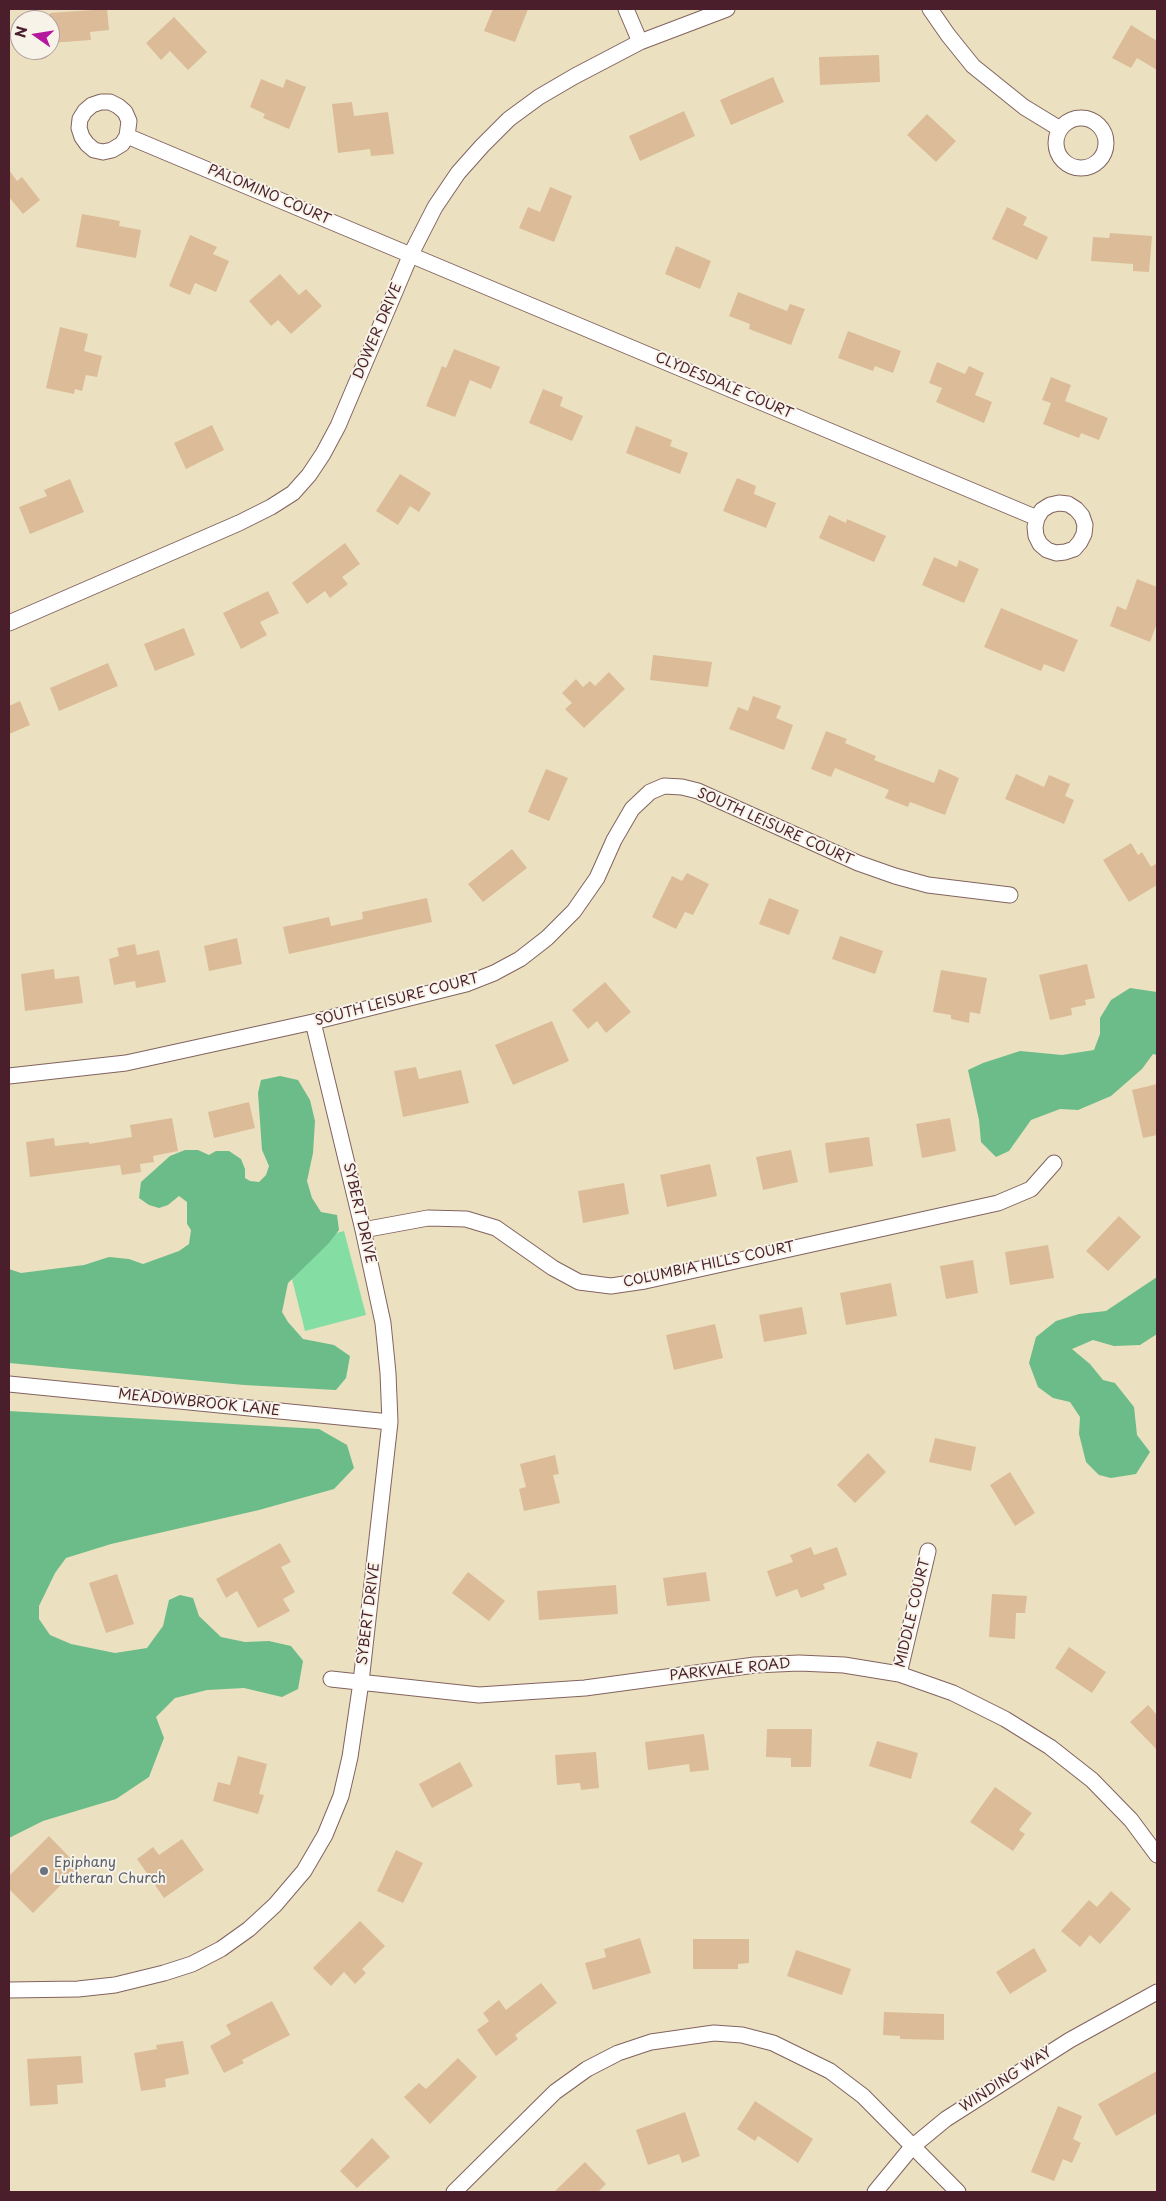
<!DOCTYPE html>
<style>
body{margin:0}
#map{position:relative;width:1166px;height:2201px;overflow:hidden;background:#ebe1c0;font-family:"Playpen Sans",sans-serif}
canvas{display:block}
.frame{position:absolute;inset:0;border:10px solid #4a1f2b;pointer-events:none}
.north{position:absolute;left:10px;top:10px;width:50px;height:50px;box-sizing:border-box;background:#f7f3e8;border:1px solid #b29e9c;border-radius:50%;rotate:283deg;font-size:14px;font-weight:700;line-height:20px;text-align:center;color:#4a1f2b}
.north::after{content:'';display:block;margin:auto;width:18px;height:22px;background:#b5179e;clip-path:polygon(50% 0,100% 100%,50% 72%,0 100%)}
</style>
<div id="map">
<canvas width="1166" height="2201"></canvas>
<div class="frame"></div>
<div class="north">N</div>
</div>
<script>
const ctx = document.querySelector('canvas').getContext('2d');
ctx.lineJoin = 'round';
function fill(path, color) { ctx.fillStyle = color; ctx.fill(path, 'evenodd'); }
const shape = rows => new Path2D(rows.map(r => 'M' + r).join(''));
function trace(path, color, width, dash) { ctx.strokeStyle = color; ctx.lineWidth = width; ctx.lineCap = dash ? 'butt' : 'round'; ctx.setLineDash(dash || []); ctx.stroke(path); }
function drawText(font, color, halo, rows, align = 'center') {
  ctx.font = font + ' "Playpen Sans",sans-serif'; ctx.lineWidth = 4; ctx.setLineDash([]); ctx.textBaseline = 'middle'; ctx.strokeStyle = halo; ctx.fillStyle = color; for (const [text, x, y, turn = 0] of rows) {
    ctx.save(); ctx.translate(x, y); ctx.rotate((+turn || 0) * Math.PI / 180); ctx.textAlign = isNaN(turn) ? turn : align; if (halo) ctx.strokeText(text, 0, 0); ctx.fillText(text, 0, 0); ctx.restore();
  }
}
fill(shape([
 [344,1231,366,1315,305,1331,284,1247]
]), '#84dda2');
fill(shape([
 [1130,988,1157,992,1157,1055,1153,1054,1142,1069,1111,1096,1078,1110,1060,1109,1031,1120,1009,1151,996,1157,981,1142,979,1120,968,1070,983,1063,1020,1051,1062,1055,1094,1050,1100,1034,1100,1018,1111,1000],
 [280,1076,298,1080,310,1100,315,1121,313,1153,307,1181,312,1198,321,1212,337,1215,339,1230,328,1244,288,1283,282,1312,288,1322,303,1339,334,1345,350,1356,346,1378,336,1390,244,1385,9,1363,9,1269,21,1273,84,1265,109,1257,129,1259,143,1264,179,1251,189,1244,191,1230,187,1224,187,1202,179,1196,168,1205,159,1208,149,1205,139,1198,141,1182,170,1156,185,1150,198,1150,209,1155,216,1151,229,1151,241,1159,245,1169,245,1178,250,1181,259,1182,266,1175,269,1166,262,1150,258,1093,261,1080],
 [1157,1277,1157,1334,1140,1345,1114,1346,1093,1340,1072,1349,1090,1364,1103,1380,1115,1383,1134,1407,1137,1435,1150,1452,1136,1474,1111,1478,1099,1475,1086,1462,1079,1434,1080,1417,1070,1402,1053,1398,1038,1387,1029,1363,1036,1337,1056,1321,1079,1314,1106,1311],
 [9,1411,319,1429,347,1445,354,1468,334,1489,259,1510,111,1544,66,1558,55,1573,39,1606,39,1619,50,1635,71,1644,115,1653,147,1648,163,1626,169,1600,180,1595,193,1598,199,1616,221,1637,245,1642,269,1641,291,1646,303,1661,298,1689,282,1697,244,1688,207,1690,175,1698,156,1717,164,1738,149,1777,116,1799,43,1821,9,1838]
]), '#6bbc88');
fill(shape([
 [107,9,109,30,90,32,91,40,50,43,50,13],
 [493,9,528,9,515,42,484,31],
 [174,17,207,52,188,70,170,51,161,60,146,43],
 [1131,25,1157,41,1157,70,1137,58,1131,68,1112,58],
 [879,55,880,82,820,85,819,57],
 [773,77,784,102,731,125,720,100],
 [261,79,283,88,286,79,306,87,289,129,263,118,265,114,250,107],
 [352,102,354,116,388,112,394,154,371,156,370,149,338,153,332,104],
 [684,111,695,136,640,161,629,136],
 [927,114,956,141,936,162,907,135],
 [9,170,17,181,22,177,40,200,23,214,9,197],
 [550,187,572,196,554,242,519,228,528,207,540,212],
 [1007,207,1027,217,1023,225,1048,237,1037,260,992,239],
 [82,214,120,221,119,226,141,230,136,258,76,247],
 [1110,233,1152,236,1149,272,1133,271,1133,264,1091,261,1093,237,1109,238],
 [190,235,217,247,213,254,229,261,216,292,195,283,190,295,169,286],
 [676,246,711,261,700,289,665,274],
 [280,274,299,295,306,289,322,306,291,334,278,320,271,326,249,301],
 [738,292,787,311,790,304,805,309,791,345,749,329,750,324,729,316],
 [60,327,88,334,84,351,102,356,97,377,86,375,82,391,75,389,74,394,46,388],
 [848,331,901,351,893,373,875,366,873,371,838,358],
 [454,349,500,367,491,389,470,380,455,417,426,406,442,366,446,368],
 [937,362,965,374,969,366,984,373,975,395,992,402,984,423,936,402,942,388,929,383],
 [1051,377,1071,385,1065,401,1108,418,1099,440,1081,433,1079,438,1043,424,1051,403,1042,400],
 [543,389,563,397,560,406,583,416,572,441,529,423],
 [212,425,224,450,186,469,174,443],
 [636,426,672,440,670,446,688,453,680,474,626,453],
 [400,474,431,493,419,512,410,506,398,525,376,511],
 [737,478,756,486,754,494,776,503,766,528,723,511],
 [70,479,84,512,30,534,19,507,47,496,44,490],
 [829,515,846,523,847,519,886,536,874,562,819,538],
 [345,543,360,564,342,577,348,584,330,598,325,591,307,604,292,583],
 [934,557,957,567,959,560,979,569,964,603,922,585],
 [1137,579,1157,587,1157,623,1150,642,1110,626,1117,606,1126,610],
 [268,591,279,613,260,622,267,635,241,649,223,613],
 [1001,608,1078,640,1064,672,1044,664,1041,671,984,647],
 [184,628,195,655,155,671,144,644],
 [653,655,712,662,708,687,650,680],
 [108,663,118,686,59,711,50,688],
 [609,672,625,689,584,728,565,709,572,703,562,693,576,679,583,687,590,681,595,686],
 [753,696,781,706,776,718,793,725,784,750,729,729,738,707,748,711],
 [20,701,30,725,9,734,9,706],
 [826,731,847,739,845,743,876,756,874,760,934,783,939,769,959,778,945,815,910,802,908,807,885,798,889,790,835,768,831,777,811,769],
 [546,769,568,778,549,821,528,812],
 [1016,774,1044,787,1049,775,1070,784,1065,796,1074,800,1064,824,1005,799],
 [1131,843,1138,855,1142,852,1151,867,1157,863,1157,885,1129,902,1103,860],
 [512,849,527,868,483,902,468,884],
 [687,873,709,884,693,915,685,912,676,929,652,917,672,876,682,881],
 [427,898,432,922,289,954,283,927,329,917,331,926,363,919,362,912],
 [769,898,799,910,789,935,759,924],
 [840,936,883,951,875,974,832,959],
 [237,938,242,964,209,971,204,946],
 [135,944,137,955,159,950,166,982,136,988,135,981,114,985,109,959,119,956,117,948],
 [1087,964,1095,998,1085,1000,1086,1005,1071,1008,1072,1015,1050,1020,1039,975],
 [54,969,55,979,79,976,83,1003,25,1011,21,974],
 [941,970,987,978,980,1014,970,1012,969,1023,951,1019,951,1015,933,1012],
 [605,982,631,1012,606,1033,597,1021,588,1029,572,1010],
 [552,1021,569,1061,513,1085,495,1045],
 [416,1067,419,1079,461,1070,469,1103,403,1117,394,1071],
 [1157,1084,1157,1135,1143,1138,1132,1090],
 [249,1102,255,1128,214,1138,208,1112],
 [172,1118,178,1151,153,1156,154,1162,140,1164,141,1172,122,1175,120,1165,30,1177,26,1142,54,1138,55,1146,89,1142,89,1144,132,1137,130,1125],
 [950,1118,956,1151,922,1158,916,1124],
 [869,1137,873,1166,829,1173,825,1143],
 [791,1150,798,1182,763,1190,756,1157],
 [710,1164,717,1196,667,1207,660,1175],
 [624,1183,629,1214,583,1223,578,1191],
 [1119,1216,1141,1237,1108,1271,1086,1251],
 [1048,1245,1054,1278,1010,1285,1005,1252],
 [973,1260,978,1293,946,1299,940,1266],
 [891,1283,897,1316,846,1325,840,1293],
 [802,1307,807,1334,764,1342,759,1315],
 [715,1324,723,1358,674,1370,666,1335],
 [935,1438,976,1447,971,1471,929,1462],
 [868,1453,886,1472,855,1503,837,1485],
 [555,1455,559,1474,553,1475,560,1503,524,1511,519,1489,526,1487,520,1464],
 [1010,1472,1035,1513,1015,1526,990,1485],
 [280,1543,291,1562,281,1567,295,1592,283,1599,290,1611,258,1628,237,1591,226,1598,216,1579],
 [811,1547,814,1555,837,1547,847,1575,823,1584,825,1589,801,1598,797,1589,776,1597,767,1571,793,1562,790,1555],
 [468,1572,505,1601,489,1621,452,1593],
 [706,1572,710,1601,667,1606,663,1578],
 [117,1574,134,1624,106,1633,89,1583],
 [616,1585,618,1614,539,1620,537,1591],
 [992,1594,1027,1596,1025,1613,1016,1613,1015,1639,989,1637],
 [1069,1647,1106,1672,1092,1693,1055,1668],
 [1148,1705,1157,1715,1157,1750,1130,1722],
 [767,1729,812,1729,811,1767,791,1767,791,1758,766,1757],
 [704,1734,709,1770,690,1772,689,1764,648,1770,645,1742],
 [877,1741,918,1753,911,1779,869,1766],
 [596,1752,599,1788,581,1790,580,1783,557,1785,555,1755],
 [238,1756,267,1764,259,1794,264,1795,258,1814,213,1801,218,1782,230,1785],
 [460,1762,473,1786,432,1808,419,1784],
 [995,1787,1032,1813,1019,1830,1025,1834,1013,1851,970,1822],
 [49,1836,79,1867,33,1913,9,1889,9,1876],
 [182,1839,204,1870,164,1898,137,1859,153,1847,159,1855],
 [396,1850,423,1863,403,1903,377,1891],
 [1111,1891,1131,1909,1100,1944,1090,1935,1080,1947,1061,1931,1089,1900,1097,1907],
 [360,1921,385,1946,362,1969,366,1973,355,1984,344,1972,331,1986,313,1968],
 [640,1938,651,1973,593,1990,585,1963,606,1957,604,1949],
 [693,1939,749,1939,749,1963,738,1964,738,1969,693,1969],
 [1034,1948,1047,1971,1010,1994,996,1972],
 [796,1950,851,1969,842,1995,787,1976],
 [541,1983,557,2003,515,2035,518,2039,496,2056,477,2030,489,2021,483,2013,499,2000,506,2010],
 [272,2001,290,2035,242,2060,244,2063,224,2073,210,2046,231,2034,226,2025],
 [884,2012,944,2014,944,2040,900,2039,900,2036,883,2035],
 [183,2041,189,2074,165,2079,166,2087,141,2091,134,2053,157,2049,156,2045],
 [81,2056,83,2083,57,2085,58,2104,30,2106,27,2059],
 [458,2058,477,2077,430,2124,404,2097,419,2083,426,2089],
 [1157,2071,1157,2113,1116,2136,1098,2104],
 [755,2101,813,2139,798,2163,758,2136,755,2141,737,2129],
 [1058,2106,1082,2116,1073,2139,1081,2143,1072,2163,1063,2159,1054,2181,1031,2172],
 [685,2112,700,2156,682,2163,679,2154,648,2165,636,2130],
 [372,2138,390,2157,357,2188,340,2171],
 [585,2162,606,2184,598,2192,554,2192]
]), '#dcbb98');
const street = shape([
 [626,9,640,42],
 [930,9,948,35,973,66,1024,107,1060,129],
 '1056 143a25 25 0 1 1 50 0a25 25 0 1 1-50 0Z',
 [127,136,122,144,112,150,103,152,94,150,87,144,82,137,79,128,80,119,85,111,92,105,101,102,110,102,118,106,125,112,129,121,127,136,1037,518,1035,527,1036,536,1040,544,1047,550,1056,553,1065,552,1074,549,1080,542,1084,534,1085,525,1082,516,1076,509,1068,504,1059,503,1050,505,1042,510,1037,518],
 [9,623,239,523,271,507,293,493,309,475,323,454,338,426,411,254,435,207,458,173,482,146,509,119,539,97,575,76,640,42,727,9],
 [9,1076,126,1063,313,1022,466,984,494,973,520,959,547,938,574,911,597,878,614,840,632,809,650,792,664,786,682,787,698,791,858,863,895,876,928,885,1010,895],
 [363,1230,428,1218,466,1219,496,1228,553,1268,579,1282,611,1286,645,1281,998,1203,1031,1189,1054,1163],
 [9,1384,390,1422],
 [899,1674,928,1551],
 [331,1679,479,1695,585,1688,755,1665,799,1663,844,1665,899,1674,953,1693,1005,1719,1050,1747,1092,1780,1131,1820,1157,1855],
 [9,1990,78,1989,115,1985,164,1973,192,1964,221,1949,249,1929,275,1905,304,1871,325,1835,341,1796,350,1757,361,1682,390,1422,388,1373,383,1323,363,1230,313,1022],
 [454,2192,555,2092,587,2069,618,2053,651,2042,714,2033,742,2035,773,2043,830,2071,863,2096,958,2192],
 [875,2192,912,2147,946,2119,1070,2040,1157,1992]
]);
trace(street, '#82635f', 17);
trace(street, '#fff', 15);
for (const [x, y, r, color] of [
 [44,1871,5,"#6b7280"]
]) { const dot = new Path2D(); dot.arc(x, y, r, 0, 2 * Math.PI); ctx.fillStyle = color; ctx.fill(dot); trace(dot, '#f7f3e8', 2); }
drawText('14px', '#4a1f2b', '#f7f3e8', [
 ["PALOMINO COURT",269,195,23],
 ["DOWER DRIVE",378,331,-67],
 ["CLYDESDALE COURT",724,386,23],
 ["SOUTH LEISURE COURT",775,827,24],
 ["SOUTH LEISURE COURT",397,1000,-15],
 ["SYBERT DRIVE",359,1213,77],
 ["COLUMBIA HILLS COURT",709,1265,-12],
 ["MEADOWBROOK LANE",199,1403,6],
 ["MIDDLE COURT",913,1613,-77],
 ["SYBERT DRIVE",369,1614,-83],
 ["PARKVALE ROAD",730,1670,-6],
 ["WINDING WAY",1006,2080,-33]
]);
drawText('14px', '#5b616d', '#f7f3e8', [
 ["Epiphany",54,1863],
 ["Lutheran Church",54,1879]
], 'left');
</script>
